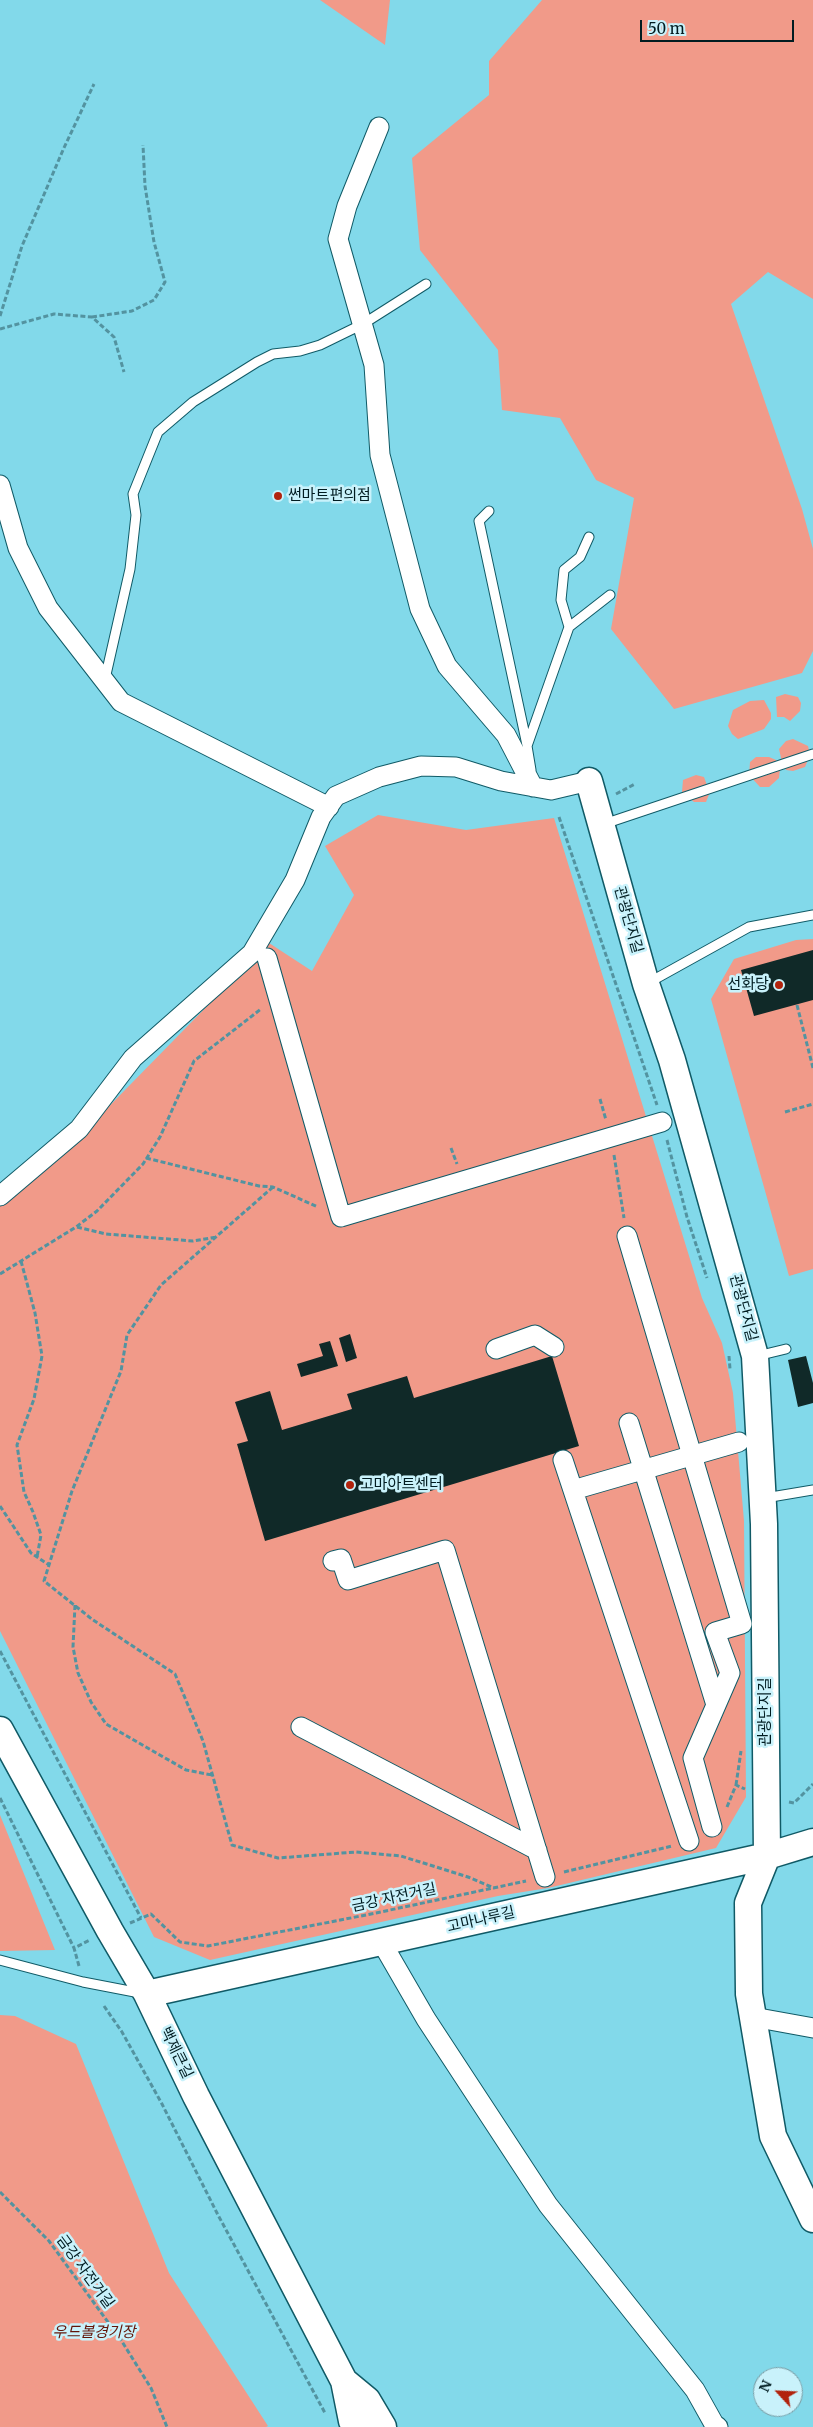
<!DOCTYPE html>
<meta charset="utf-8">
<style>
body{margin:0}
#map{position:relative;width:813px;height:2427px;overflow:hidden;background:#82d9ea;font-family:Merriweather,serif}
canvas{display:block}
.north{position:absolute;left:753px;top:2367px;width:50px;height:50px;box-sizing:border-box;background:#c9f2fb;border:1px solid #799ca4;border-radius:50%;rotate:295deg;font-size:14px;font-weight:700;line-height:20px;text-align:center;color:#011c21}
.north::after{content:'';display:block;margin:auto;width:18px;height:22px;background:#b1230d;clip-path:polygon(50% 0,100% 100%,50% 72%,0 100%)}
.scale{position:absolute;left:640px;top:20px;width:154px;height:22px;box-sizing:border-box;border:2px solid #011c21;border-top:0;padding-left:6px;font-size:15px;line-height:18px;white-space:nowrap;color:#011c21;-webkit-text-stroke:4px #c9f2fb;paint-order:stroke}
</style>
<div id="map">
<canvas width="813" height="2427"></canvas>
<div class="north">N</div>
<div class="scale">50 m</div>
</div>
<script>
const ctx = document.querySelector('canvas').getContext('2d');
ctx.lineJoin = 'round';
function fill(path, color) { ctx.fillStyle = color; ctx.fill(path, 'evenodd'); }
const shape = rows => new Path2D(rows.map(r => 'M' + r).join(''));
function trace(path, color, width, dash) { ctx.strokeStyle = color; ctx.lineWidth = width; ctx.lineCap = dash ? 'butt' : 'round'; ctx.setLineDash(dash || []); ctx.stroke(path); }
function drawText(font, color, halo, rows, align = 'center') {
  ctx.font = font + ' Merriweather,"Noto Sans KR",serif'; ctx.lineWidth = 5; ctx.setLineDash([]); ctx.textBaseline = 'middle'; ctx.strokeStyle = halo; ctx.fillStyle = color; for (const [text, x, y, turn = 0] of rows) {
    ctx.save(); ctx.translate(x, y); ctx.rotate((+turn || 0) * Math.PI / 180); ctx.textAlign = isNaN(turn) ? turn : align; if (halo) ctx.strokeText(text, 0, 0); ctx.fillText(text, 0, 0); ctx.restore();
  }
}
fill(shape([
 [320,0,390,0,385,45],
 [542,0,813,0,813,299,768,272,731,304,802,509,813,549,813,651,802,673,674,709,611,629,634,498,596,480,560,418,502,410,498,350,420,250,412,158,489,95,489,61],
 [785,694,798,697,801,703,800,711,790,721,784,717,777,717,776,697],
 [764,700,771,713,771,719,764,729,738,739,732,734,728,726,733,710,750,701],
 [793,739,808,746,810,755,805,767,793,771,786,770,782,762,779,749,786,741],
 [756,757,769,757,776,760,780,769,779,778,769,787,760,787,749,775,750,762],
 [696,775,704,777,708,788,710,792,706,802,694,802,682,792,683,780],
 [378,815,466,830,554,818,702,1298,722,1343,733,1393,744,1521,746,1797,716,1848,548,1888,498,1896,210,1960,154,1937,0,1631,0,1205,77,1139,269,943,312,971,354,895,325,846],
 [813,939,813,1269,789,1276,711,999,734,959,796,940],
 [0,1815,55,1950,0,1951],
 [0,2015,15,2016,76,2044,169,2273,268,2426,266,2427,0,2427]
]), '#f19a89');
fill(shape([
 [813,950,813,1000,754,1016,741,970],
 [350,1334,357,1358,346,1362,339,1338],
 [330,1341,338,1366,301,1377,297,1364,323,1356,319,1344],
 [552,1356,579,1446,265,1541,237,1444,248,1441,235,1402,270,1391,282,1430,352,1409,347,1394,407,1376,414,1398],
 [806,1356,813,1383,813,1403,798,1407,788,1360]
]), '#102928');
const lane = shape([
 [489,511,479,521,527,745],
 [569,627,610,595],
 [105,679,130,569,136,515,133,494,158,432,193,402,257,362,273,354,300,351,320,345,363,324,426,284],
 [531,770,527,746,569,627,561,600,564,570,580,557,589,537],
 [604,824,813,754],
 [648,983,749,927,813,915],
 [757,1356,786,1349],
 [765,1498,813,1490],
 [0,1960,83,1982,140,1993]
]);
const street = shape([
 [379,127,347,206,338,239,374,365,380,455,420,609,447,666,506,735,533,787],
 [0,485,18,548,48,608,121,702,329,807],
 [267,958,341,1217,662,1122],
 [0,1196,79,1129,133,1058,252,953,295,880,321,817,336,796,379,777,421,766,456,767,501,781,551,790,589,781],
 [627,1236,742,1624,715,1632,730,1673,693,1758,712,1827],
 [496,1349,535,1335,554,1347],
 [629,1423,716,1705],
 [563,1460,689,1841],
 [573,1490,739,1442],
 [333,1561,341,1559,348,1580,445,1550,545,1877],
 [301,1727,537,1850],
 [382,1943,426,2019,548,2205,695,2390,714,2424,718,2427],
 [753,2017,813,2028]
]);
const secondary = shape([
 [589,781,646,984,672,1060,755,1356,764,1524,767,1856,748,1903,749,1994,773,2136,813,2219],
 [0,1730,110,1931,147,1994,196,2096,344,2381,352,2421,355,2427],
 [147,1994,767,1856,813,1842],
 [344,2381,367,2400,383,2427]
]);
trace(lane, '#105a66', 11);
trace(street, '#105a66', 21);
trace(secondary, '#105a66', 29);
trace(shape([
 [0,316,22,246,63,150,94,84],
 [92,317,132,311,154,300,165,282,154,242,145,186,143,145],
 [0,329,54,314,92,317,114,337,124,372],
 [616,794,635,784],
 [559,817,657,1105],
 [797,1005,813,1068],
 [600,1099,606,1120],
 [785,1112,813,1104],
 [667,1140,687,1217,707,1278],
 [451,1148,457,1164],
 [614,1155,624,1218],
 [146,1158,259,1186,273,1187,318,1207],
 [273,1187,161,1285,127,1335,121,1371,72,1491,44,1581,93,1620,175,1674,203,1741,232,1845,278,1858,356,1852,401,1856,468,1877,494,1888],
 [77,1227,106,1234,193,1241,217,1237],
 [21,1261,35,1313,42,1356,34,1399,17,1445,24,1492,33,1512,41,1535,37,1557],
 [0,1274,76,1227,97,1211,143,1164,160,1137,194,1061,261,1009],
 [729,1356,730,1369],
 [0,1506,31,1553,49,1565],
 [75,1605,73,1647,78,1673,91,1702,106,1724,186,1770,212,1775],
 [0,1651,141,1918],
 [736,1785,741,1751],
 [0,1798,74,1948],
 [789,1802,794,1803,813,1784],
 [727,1807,736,1785,745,1789],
 [564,1872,672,1846],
 [130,1923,151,1914,180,1942,208,1946,376,1913,526,1881],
 [79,1966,74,1948,90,1940],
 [104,2006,122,2032,162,2104,218,2215,325,2413],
 [0,2192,49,2241,121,2340,151,2388,167,2427]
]), '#5393a0', 3, [5, 2.5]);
trace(lane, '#fff', 9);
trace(street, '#fff', 19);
trace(secondary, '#fff', 26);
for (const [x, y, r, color] of [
 [278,496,5,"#b1230d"],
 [779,985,5,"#b1230d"],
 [350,1485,5,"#b1230d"]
]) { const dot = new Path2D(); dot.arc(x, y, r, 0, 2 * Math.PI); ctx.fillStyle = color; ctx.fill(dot); trace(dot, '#c9f2fb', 2); }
drawText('15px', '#011c21', '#c9f2fb', [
 ["썬마트편의점",288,496],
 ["선화당",769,985,"right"],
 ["고마아트센터",360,1485]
], 'left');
drawText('15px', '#011c21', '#c9f2fb', [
 ["관광단지길",628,920,74],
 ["관광단지길",743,1308,75],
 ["관광단지길",766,1712,-90],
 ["금강 자전거길",394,1898,-12],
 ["고마나루길",481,1920,-13],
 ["백제큰길",176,2053,64],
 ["금강 자전거길",85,2272,54]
]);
drawText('italic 15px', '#631509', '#c9f2fb', [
 ["우드볼경기장",94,2333]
]);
</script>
